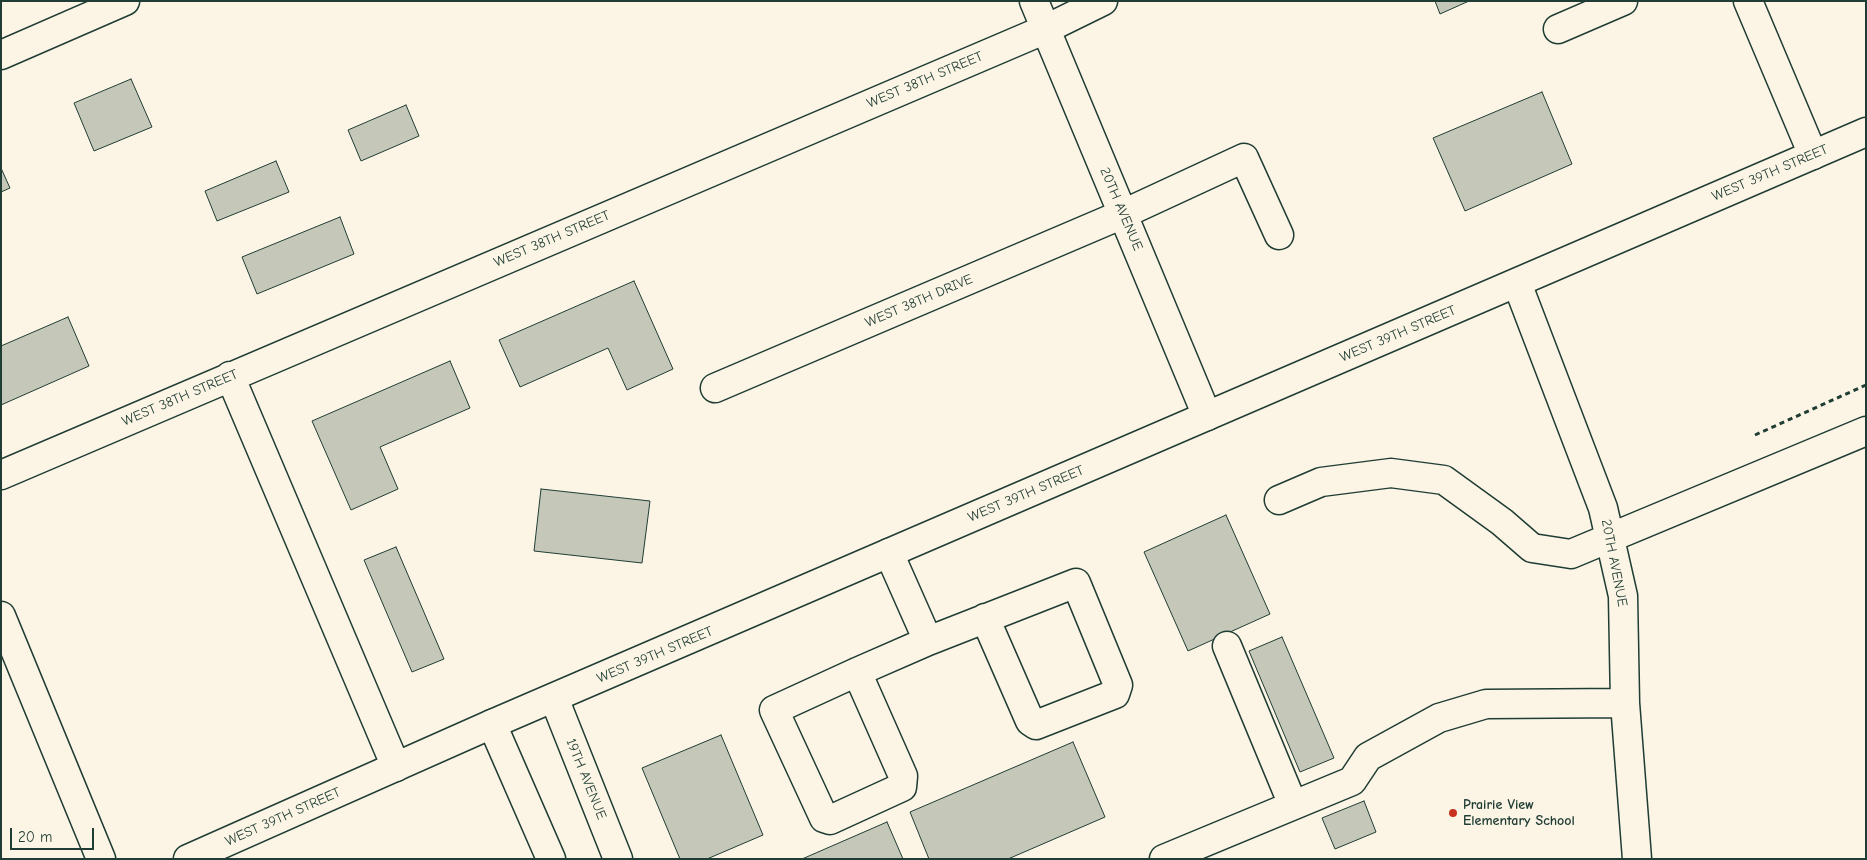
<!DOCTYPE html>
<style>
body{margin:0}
#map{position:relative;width:1867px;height:860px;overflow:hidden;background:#fcf5e5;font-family:"Comic Neue",sans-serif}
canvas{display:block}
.frame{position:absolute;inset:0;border:2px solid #1f3d34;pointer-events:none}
.scale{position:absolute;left:10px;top:828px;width:84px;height:22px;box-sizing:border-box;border:2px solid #1f3d34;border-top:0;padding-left:6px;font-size:15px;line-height:18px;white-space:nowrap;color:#1f3d34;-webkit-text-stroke:4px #fcf5e5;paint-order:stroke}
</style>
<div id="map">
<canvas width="1867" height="860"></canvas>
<div class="frame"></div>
<div class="scale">20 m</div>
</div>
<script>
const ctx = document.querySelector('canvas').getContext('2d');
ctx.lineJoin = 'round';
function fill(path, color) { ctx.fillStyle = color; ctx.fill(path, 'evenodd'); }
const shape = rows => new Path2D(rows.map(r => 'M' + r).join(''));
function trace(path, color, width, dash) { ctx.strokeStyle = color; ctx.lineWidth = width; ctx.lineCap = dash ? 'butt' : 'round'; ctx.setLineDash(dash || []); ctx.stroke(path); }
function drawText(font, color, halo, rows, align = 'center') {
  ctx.font = font + ' "Comic Neue",sans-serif'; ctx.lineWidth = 5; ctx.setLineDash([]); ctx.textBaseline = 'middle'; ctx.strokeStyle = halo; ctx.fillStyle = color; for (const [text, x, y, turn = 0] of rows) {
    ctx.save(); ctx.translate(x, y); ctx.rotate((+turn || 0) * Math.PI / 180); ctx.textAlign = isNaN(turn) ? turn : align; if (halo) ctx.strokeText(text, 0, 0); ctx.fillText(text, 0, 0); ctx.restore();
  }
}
const building = shape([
 [1435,1,1469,1,1440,14,1435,1],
 [131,79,152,127,94,151,74,103,131,79],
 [1542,92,1572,164,1465,211,1433,138,1542,92],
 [406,105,419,136,361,161,348,130,406,105],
 [276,161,289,192,217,221,205,191,276,161],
 [1,168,10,188,1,192,1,168],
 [340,217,354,254,257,294,242,257,340,217],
 [634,281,673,369,627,390,608,348,520,387,499,340,634,281],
 [68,317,89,366,1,405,1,346,68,317],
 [450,361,470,408,380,447,398,489,351,510,312,421,450,361],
 [541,489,650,501,642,563,534,551,541,489],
 [1226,515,1270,614,1188,651,1144,552,1226,515],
 [396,547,444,659,412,672,364,560,396,547],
 [1282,637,1334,758,1300,772,1249,651,1282,637],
 [721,735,763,835,707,859,680,859,642,768,721,735],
 [1073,742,1105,817,1008,859,929,859,910,812,1073,742],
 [1364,801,1376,832,1335,849,1322,818,1364,801],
 [887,822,903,859,802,859,887,822]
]);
fill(building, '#c5c7b9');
trace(building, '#1f3d34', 1);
const minor = shape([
 [1034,1,1207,416],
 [1748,1,1813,155],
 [1558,29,1623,1],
 [1,55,125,1],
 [1517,283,1603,508,1623,596,1625,703,1637,859],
 [230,376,396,767],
 [715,388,1123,214,1244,158,1279,235],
 [1,475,1046,29,1103,1],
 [1279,500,1321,482,1391,473,1444,480,1502,522,1532,548,1571,554,1866,431],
 [889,553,928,641],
 [1,616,101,859],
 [1227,646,1293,805],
 [857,672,903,776,902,787,830,820,824,818,774,710,857,672,928,641,1076,583,1118,685,1115,694,1036,725,1030,721,985,618],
 [554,698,618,859],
 [492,724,551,859],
 [1164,859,1352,781,1368,757,1439,718,1486,704,1625,703]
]);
const major = shape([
 [188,859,492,724,1866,132]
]);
trace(minor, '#1f3d34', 31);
trace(major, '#1f3d34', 31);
trace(shape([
 [1755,435,1866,385]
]), '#1f3d34', 3, [5, 4]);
trace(minor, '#fcf5e5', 28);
trace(major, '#fcf5e5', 28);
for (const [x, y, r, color] of [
 [1453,813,5,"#c8321e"]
]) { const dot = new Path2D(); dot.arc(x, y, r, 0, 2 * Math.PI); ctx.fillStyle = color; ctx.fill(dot); trace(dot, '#fcf5e5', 2); }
drawText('14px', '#1f3d34', '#fcf5e5', [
 ["WEST 38TH STREET",925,80,-23],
 ["WEST 39TH STREET",1770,173,-23],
 ["20TH AVENUE",1121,209,67],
 ["WEST 38TH STREET",552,239,-23],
 ["WEST 38TH DRIVE",919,301,-23],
 ["WEST 39TH STREET",1398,334,-23],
 ["WEST 38TH STREET",180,398,-23],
 ["WEST 39TH STREET",1026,494,-23],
 ["20TH AVENUE",1614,563,79],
 ["WEST 39TH STREET",655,655,-23],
 ["19TH AVENUE",586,779,68],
 ["WEST 39TH STREET",283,817,-24]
]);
drawText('bold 14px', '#1f3d34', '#fcf5e5', [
 ["Prairie View",1463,805],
 ["Elementary School",1463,821]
], 'left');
</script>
